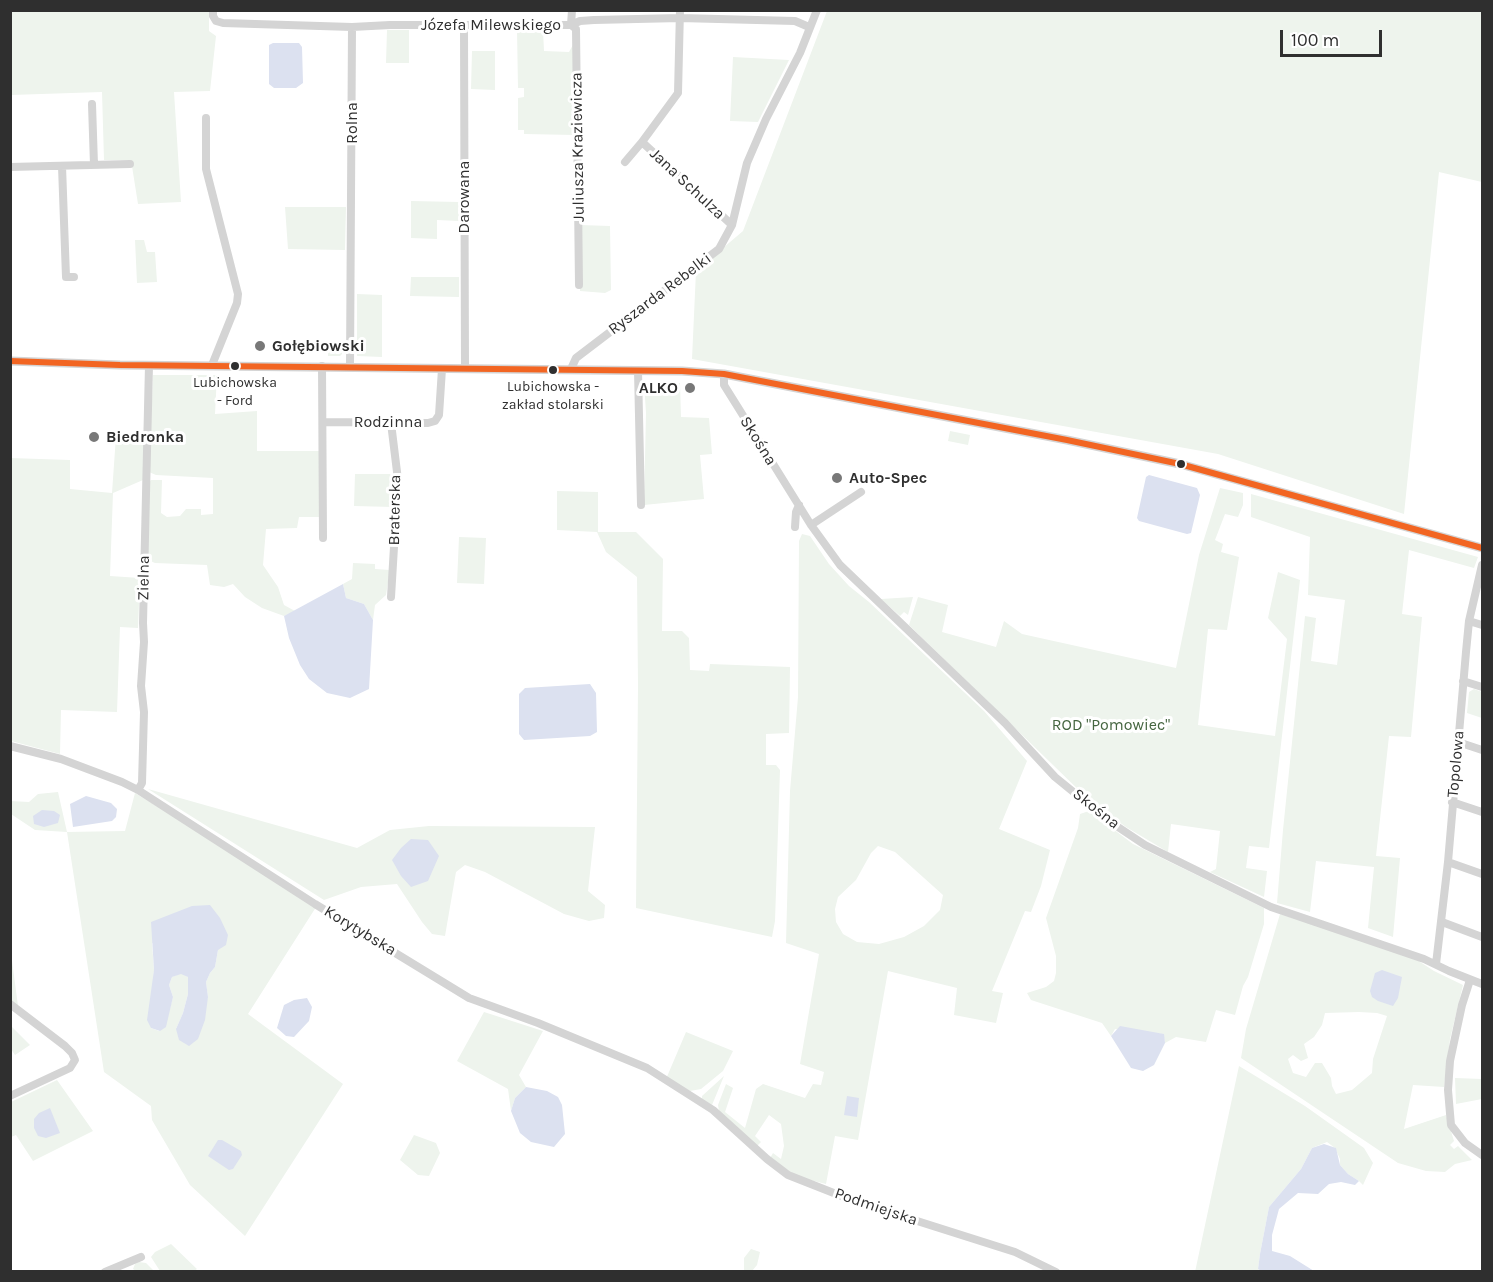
<!DOCTYPE html>
<meta charset="utf-8">
<style>
body{margin:0}
#map{position:relative;width:1493px;height:1282px;overflow:hidden;background:#fff;font-family:Karla,sans-serif}
canvas{display:block}
.frame{position:absolute;inset:0;border:12px solid #2f2f2f;pointer-events:none}
.scale{position:absolute;left:1280px;top:30px;width:102px;height:27px;box-sizing:border-box;border:3px solid #2f2f2f;border-top:0;padding-left:8px;font-size:18px;line-height:21px;white-space:nowrap;color:#2f2f2f;-webkit-text-stroke:4px #fff;paint-order:stroke}
</style>
<div id="map">
<canvas width="1493" height="1282"></canvas>
<div class="frame"></div>
<div class="scale">100 m</div>
</div>
<script>
const ctx = document.querySelector('canvas').getContext('2d');
ctx.lineJoin = 'round';
function fill(path, color) { ctx.fillStyle = color; ctx.fill(path, 'evenodd'); }
const shape = rows => new Path2D(rows.map(r => 'M' + r).join(''));
function trace(path, color, width, dash) { ctx.strokeStyle = color; ctx.lineWidth = width; ctx.lineCap = dash ? 'butt' : 'round'; ctx.setLineDash(dash || []); ctx.stroke(path); }
function drawText(font, color, halo, rows, align = 'center') {
  ctx.font = font + ' Karla,sans-serif'; ctx.lineWidth = 6; ctx.setLineDash([]); ctx.textBaseline = 'middle'; ctx.strokeStyle = halo; ctx.fillStyle = color; for (const [text, x, y, turn = 0] of rows) {
    ctx.save(); ctx.translate(x, y); ctx.rotate((+turn || 0) * Math.PI / 180); ctx.textAlign = isNaN(turn) ? turn : align; if (halo) ctx.strokeText(text, 0, 0); ctx.fillText(text, 0, 0); ctx.restore();
  }
}
fill(shape([
 [10,11,209,11,209,31,216,36,210,91,174,92,181,202,138,204,131,160,104,160,102,92,11,95],
 [827,11,1482,11,1482,182,1439,172,1404,514,1218,454,692,359,696,271,743,231],
 [387,30,409,30,409,63,386,63],
 [517,30,543,30,544,51,569,52,575,41,575,135,524,134,524,130,518,130,518,98,524,97,524,88,518,88],
 [472,51,495,51,495,90,471,89],
 [733,57,789,60,758,122,730,121],
 [411,201,459,202,459,221,437,220,437,239,411,238],
 [285,207,346,207,345,250,288,249],
 [580,225,610,226,611,290,605,293,580,291],
 [135,240,144,240,147,252,155,252,157,282,137,283],
 [411,277,459,277,459,297,410,296],
 [357,294,382,295,382,357,357,356],
 [328,341,343,341,342,354,340,356,328,356],
 [153,375,217,375,215,414,257,411,257,451,321,451,320,517,299,517,297,528,266,529,263,565,278,587,284,605,295,611,284,616,262,608,245,597,233,584,224,587,210,585,207,565,155,563,146,559,148,483,151,480,162,480,161,513,167,517,180,516,186,509,201,509,201,515,213,514,213,478,156,475,149,472],
 [644,382,680,383,681,417,709,418,712,454,700,455,704,499,644,505,646,413],
 [950,431,970,435,968,445,948,441],
 [116,436,145,436,143,480,113,493,110,576,140,578,138,628,120,627,117,712,61,710,60,754,11,741,10,458,70,460,70,489,112,493],
 [355,474,390,474,394,479,393,507,354,506],
 [1220,488,1243,493,1243,505,1238,517,1225,514,1215,540,1223,544,1221,552,1239,557,1227,630,1208,629,1198,725,1275,736,1287,639,1268,618,1278,572,1300,580,1269,848,1249,846,1246,868,1267,871,1264,897,1210,872,1216,869,1220,831,1171,824,1168,852,1126,827,1089,800,909,625,918,597,948,605,942,632,996,647,1004,621,1022,634,1176,668,1199,555],
 [557,491,598,492,598,532,636,532,663,559,662,631,682,631,689,638,690,670,709,671,710,664,790,667,789,733,766,734,766,765,776,765,780,770,775,921,772,937,636,908,638,686,637,577,606,552,597,532,557,530],
 [1251,494,1478,557,1474,568,1409,550,1402,614,1422,617,1411,737,1389,736,1376,856,1400,858,1393,937,1368,928,1374,867,1316,861,1310,912,1277,903,1283,830,1305,616,1316,618,1311,661,1337,665,1345,600,1308,595,1310,537,1251,517],
 [802,534,810,536,829,564,849,586,869,602,984,711,1027,761,999,829,1050,850,1041,886,1031,912,1025,911,992,991,1003,993,996,1023,954,1015,957,988,888,971,858,1140,835,1136,826,1184,802,1178,779,1166,770,1158,773,1153,781,1159,784,1146,781,1124,769,1115,755,1136,761,1142,756,1147,719,1111,718,1105,726,1084,733,1088,725,1112,745,1128,756,1089,763,1084,805,1098,813,1084,821,1085,824,1072,800,1064,819,954,786,943,790,791,798,697,799,541],
 [878,846,895,852,943,895,940,910,924,926,904,937,879,944,857,942,843,934,836,922,835,909,838,897,856,880,871,853],
 [459,537,486,538,484,584,457,583],
 [353,563,375,564,375,569,390,570,386,595,375,605,373,620,364,604,346,598,343,584,352,579],
 [913,597,908,615,904,612,900,616,881,599],
 [1474,689,1482,692,1482,718,1467,713,1469,692],
 [148,789,357,848,390,830,429,826,595,827,588,891,605,905,604,918,589,921,564,914,485,872,465,865,456,872,445,936,432,934,422,922,397,884,361,887,324,900],
 [58,792,67,832,125,831,135,793,318,904,248,1014,343,1084,245,1236,190,1185,152,1120,151,1106,104,1072,67,832,35,830,11,814,10,801,29,802,38,794],
 [152,943,218,950,215,967,210,973,206,982,208,998,176,1029,183,1013,188,994,188,977,181,973,172,977,169,985,173,997,165,1027,159,1031,151,1028,154,970],
 [1089,811,1133,844,1264,908,1264,924,1248,977,1243,986,1235,1015,1216,1010,1206,1042,1176,1037,1165,1043,1163,1034,1115,1029,1111,1036,1102,1023,1031,1000,1027,993,1046,987,1054,981,1056,973,1056,956,1046,918,1078,828,1080,814],
 [1280,914,1414,958,1434,971,1463,985,1450,1039,1444,1087,1413,1085,1404,1129,1446,1115,1454,1141,1450,1145,1454,1149,1458,1146,1472,1160,1455,1164,1445,1172,1426,1171,1398,1163,1241,1058,1246,1029],
 [1359,1012,1377,1013,1387,1016,1373,1059,1372,1073,1352,1090,1336,1094,1332,1086,1331,1078,1322,1063,1315,1063,1306,1077,1293,1073,1288,1059,1293,1055,1301,1061,1308,1058,1304,1044,1314,1037,1322,1025,1325,1013],
 [11,953,18,1006,11,1000],
 [484,1012,543,1031,519,1075,526,1087,515,1098,511,1111,508,1089,457,1061],
 [11,1026,30,1045,15,1055,11,1049],
 [686,1032,733,1051,723,1071,701,1089,690,1091,666,1079],
 [1239,1066,1305,1106,1364,1148,1373,1163,1363,1185,1359,1181,1348,1174,1340,1165,1340,1159,1335,1148,1327,1142,1312,1148,1301,1169,1269,1207,1260,1254,1258,1269,1261,1271,1195,1272],
 [724,1076,712,1105,702,1099,702,1096],
 [1455,1078,1482,1079,1482,1099,1456,1104],
 [57,1080,93,1131,33,1161,16,1135,11,1137,11,1102],
 [414,1135,436,1143,440,1153,429,1176,418,1175,400,1160],
 [171,1244,197,1269,194,1271,160,1271,151,1257,155,1252],
 [751,1249,760,1252,757,1265,752,1271,744,1271,744,1258],
 [139,1262,146,1263,154,1271,136,1271,133,1269,135,1264]
]), '#eef4ed');
fill(shape([
 [273,43,299,43,302,47,303,83,296,88,274,88,269,84,269,45],
 [1149,475,1197,488,1200,495,1191,533,1187,534,1139,521,1137,518,1146,477],
 [343,584,346,598,364,604,373,620,369,689,350,698,327,693,309,679,300,665,289,638,284,616],
 [590,684,596,693,597,732,590,736,524,740,519,734,519,694,525,688],
 [86,796,111,803,117,809,116,817,112,821,73,827,70,804],
 [42,810,54,811,60,815,58,823,44,827,34,824,33,816],
 [411,839,428,840,439,856,428,881,411,887,401,876,392,860,401,848],
 [210,905,220,918,228,935,226,945,218,950,215,967,210,973,206,982,208,997,205,1020,198,1039,189,1046,179,1040,176,1029,183,1013,188,994,188,977,181,974,172,977,169,985,173,997,166,1027,160,1031,151,1028,147,1020,154,970,151,922,192,906],
 [1382,970,1402,977,1398,998,1393,1006,1378,1001,1372,997,1370,991,1375,973],
 [307,998,312,1007,309,1021,294,1037,286,1036,277,1028,284,1005,294,1000],
 [1120,1026,1164,1034,1165,1043,1154,1065,1143,1071,1131,1068,1111,1036],
 [526,1087,547,1091,558,1097,562,1105,565,1134,554,1147,531,1142,520,1133,511,1111,515,1098],
 [847,1096,859,1098,857,1117,844,1115],
 [50,1108,60,1133,46,1138,38,1136,34,1128,34,1119,39,1113],
 [218,1140,222,1140,241,1151,242,1155,233,1169,229,1170,208,1156],
 [1324,1144,1336,1148,1340,1165,1348,1174,1359,1181,1355,1185,1341,1182,1329,1184,1318,1194,1298,1193,1279,1209,1272,1235,1272,1251,1290,1256,1314,1271,1261,1271,1258,1269,1260,1254,1269,1207,1301,1169,1312,1148]
]), '#dce1f0');
trace(shape([
 [213,10,213,16,216,21,223,23,352,27,350,367],
 [572,10,571,25,576,29,579,285],
 [680,10,678,93,642,142,732,225],
 [464,26,465,369],
 [352,27,390,25,571,25,580,21,594,20,680,18,795,21,809,27],
 [92,104,94,165],
 [206,118,206,169,238,294,237,303,212,365],
 [625,162,642,142],
 [62,166,66,277,74,277],
 [10,167,130,164],
 [322,366,323,538],
 [571,369,576,358,719,249,732,225,747,163,766,119,800,53,817,10],
 [638,371,641,505],
 [724,374,724,385,739,409,811,525,840,565,1005,723,1055,777,1109,821,1145,845,1271,907,1424,959,1449,971,1482,984],
 [323,422,428,423,435,421,439,415,442,369],
 [391,423,398,480,391,597],
 [811,525,861,492],
 [795,527,796,512,799,505],
 [1469,621,1482,625],
 [1463,681,1482,687],
 [1458,742,1482,750],
 [10,746,61,759,122,782,138,790,315,904,469,998,538,1023,647,1068,713,1110,767,1159,788,1175,854,1201,1015,1252,1056,1272],
 [138,790,142,783,144,712,141,686,144,642,143,623,149,365],
 [1452,802,1482,812],
 [1448,862,1482,874],
 [1442,922,1482,937],
 [1436,964,1448,862,1466,652,1469,621,1482,565],
 [1470,980,1462,1005,1450,1061,1448,1090,1451,1125,1465,1143,1482,1155],
 [10,1004,65,1046,72,1053,75,1060,70,1068,10,1096],
 [105,1272,141,1257]
]), '#d4d4d4', 8);
trace(shape([
 [10,361,120,365,682,371,724,374,1067,440,1180,464,1482,548]
]), '#d4d4d4', 9);
trace(shape([
 [10,361,120,365,682,371,724,374,1067,440,1180,464,1482,548]
]), '#f26522', 6);
for (const [x, y, r, color] of [
 [260,346,6,"#787878"],
 [235,366,5,"#2f2f2f"],
 [553,370,5,"#2f2f2f"],
 [690,388,6,"#787878"],
 [94,437,6,"#787878"],
 [1181,464,5,"#2f2f2f"],
 [837,478,6,"#787878"]
]) { const dot = new Path2D(); dot.arc(x, y, r, 0, 2 * Math.PI); ctx.fillStyle = color; ctx.fill(dot); trace(dot, '#fff', 2); }
drawText('14px', '#2f2f2f', '#fff', [
 ["Lubichowska",235,383],
 ["- Ford",235,401],
 ["Lubichowska -",553,387],
 ["zakład stolarski",553,405]
]);
drawText('16px', '#2f2f2f', '#fff', [
 ["Józefa Milewskiego",491,25],
 ["Rolna",352,123,-90],
 ["Juliusza Kraziewicza",578,147,-91],
 ["Jana Schulza",687,184,43],
 ["Darowana",464,197,-90],
 ["Ryszarda Rebelki",660,294,-37],
 ["Rodzinna",388,422],
 ["Skośna",758,441,58],
 ["Braterska",395,510,-89],
 ["Zielna",144,578,-89],
 ["Topolowa",1456,764,-85],
 ["Skośna",1096,809,38],
 ["Korytybska",360,931,31],
 ["Podmiejska",876,1207,19]
]);
drawText('bold 16px', '#2f2f2f', '#fff', [
 ["Gołębiowski",272,346],
 ["ALKO",678,388,"right"],
 ["Biedronka",106,437],
 ["Auto-Spec",849,478]
], 'left');
drawText('16px', '#466641', '#fff', [
 ["ROD \"Pomowiec\"",1111,725]
]);
</script>
